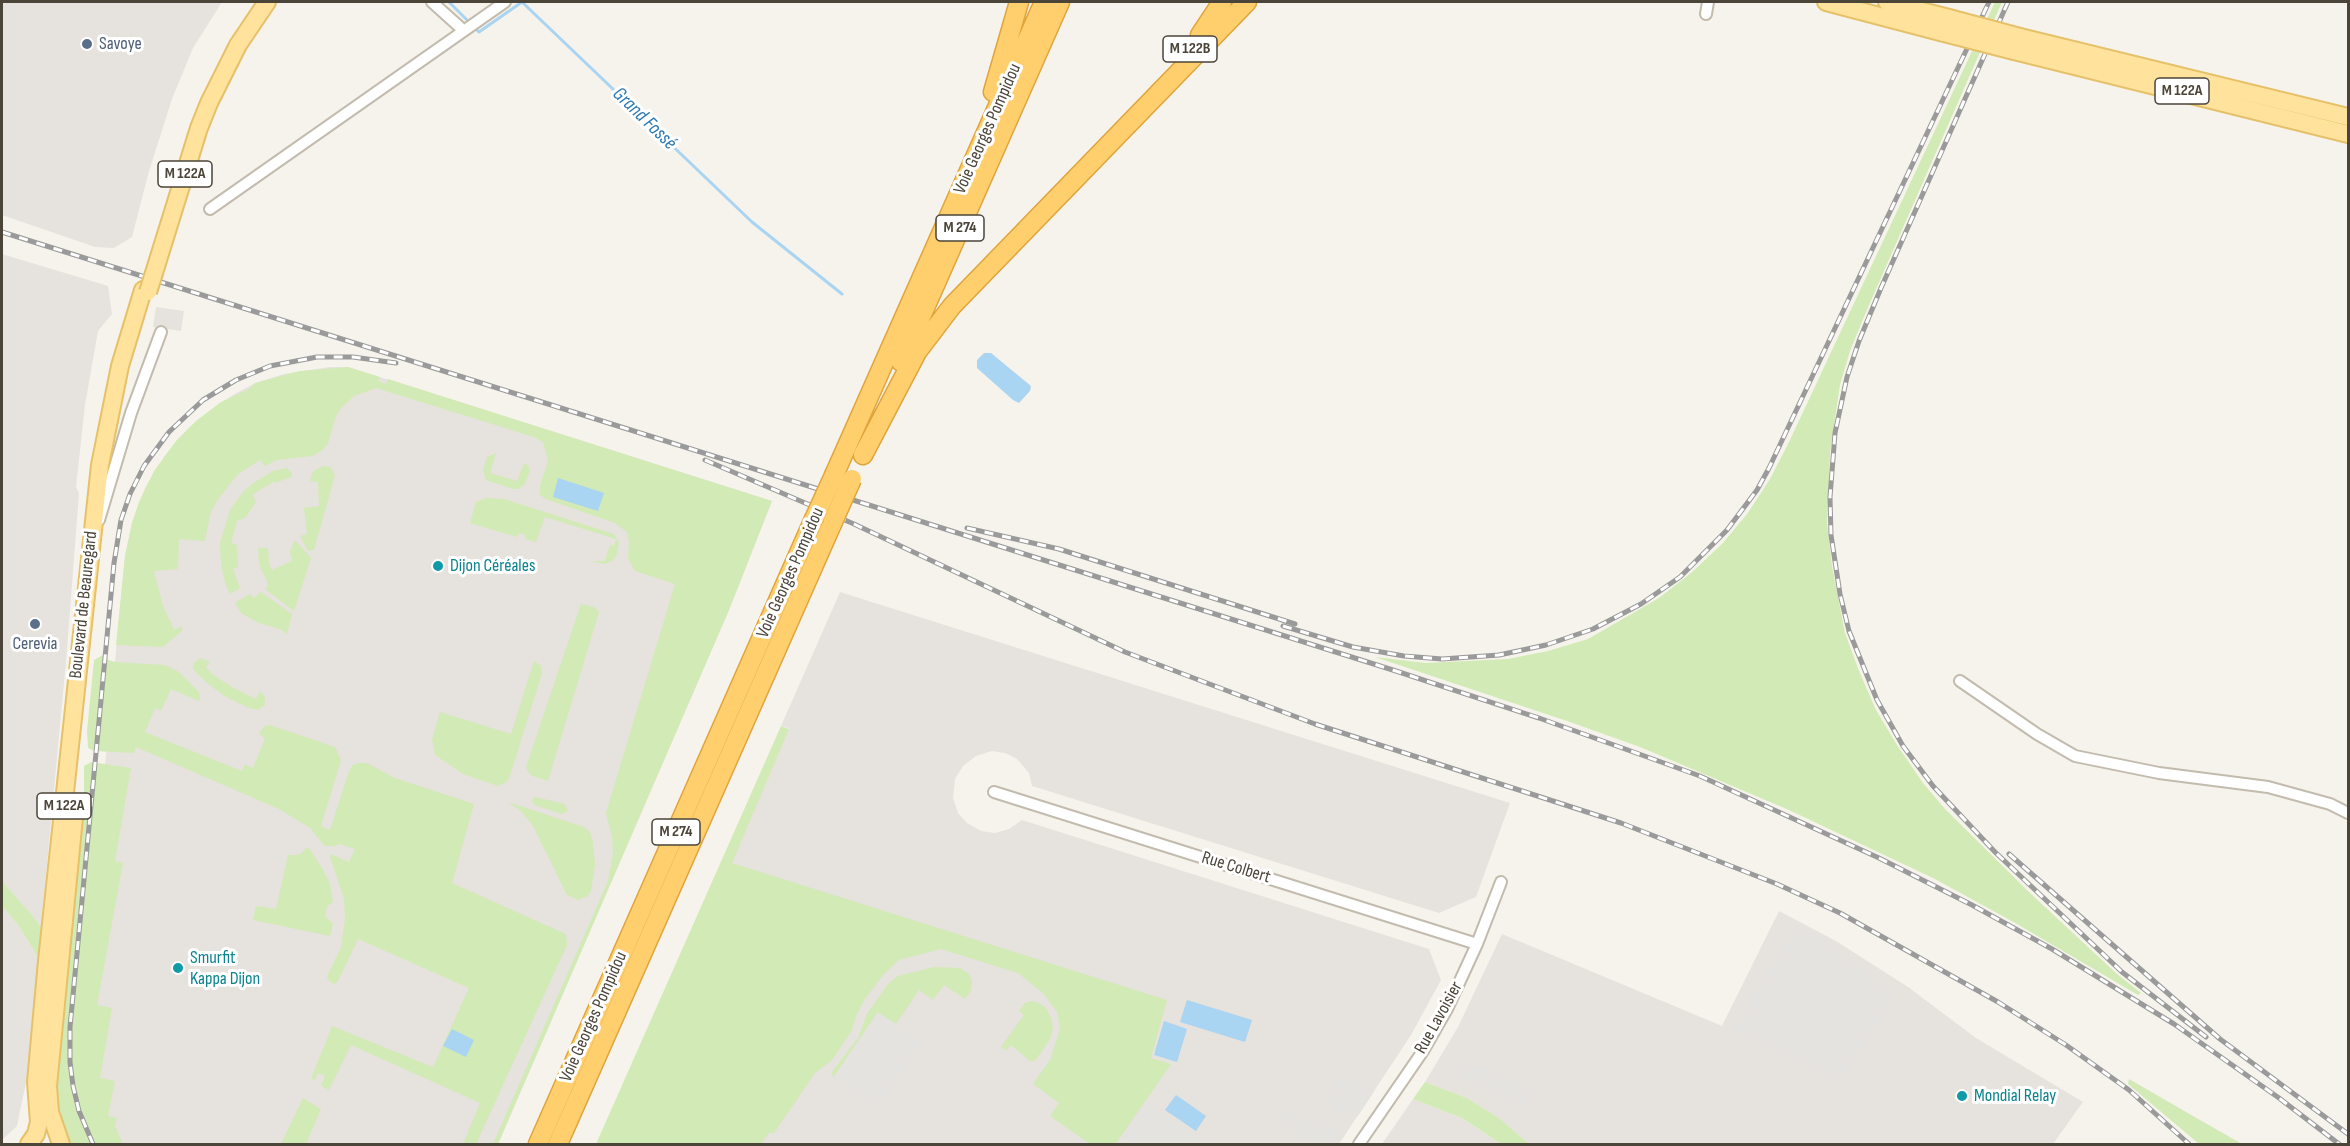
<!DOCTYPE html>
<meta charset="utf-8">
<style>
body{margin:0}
#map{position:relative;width:2350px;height:1146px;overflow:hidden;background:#f6f3ec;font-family:"Sofia Sans Condensed",sans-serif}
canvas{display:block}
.frame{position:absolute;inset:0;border:3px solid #4b4439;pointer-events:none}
</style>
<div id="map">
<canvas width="2350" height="1146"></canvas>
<div class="frame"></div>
</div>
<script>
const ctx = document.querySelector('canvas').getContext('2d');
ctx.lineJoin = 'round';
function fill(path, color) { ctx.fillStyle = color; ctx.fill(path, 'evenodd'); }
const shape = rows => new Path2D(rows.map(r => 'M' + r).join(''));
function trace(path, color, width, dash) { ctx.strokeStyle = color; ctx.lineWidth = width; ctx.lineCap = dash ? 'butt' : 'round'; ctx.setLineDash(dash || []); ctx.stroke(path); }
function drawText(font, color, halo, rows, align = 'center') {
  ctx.font = font + ' "Sofia Sans Condensed",sans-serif'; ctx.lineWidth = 6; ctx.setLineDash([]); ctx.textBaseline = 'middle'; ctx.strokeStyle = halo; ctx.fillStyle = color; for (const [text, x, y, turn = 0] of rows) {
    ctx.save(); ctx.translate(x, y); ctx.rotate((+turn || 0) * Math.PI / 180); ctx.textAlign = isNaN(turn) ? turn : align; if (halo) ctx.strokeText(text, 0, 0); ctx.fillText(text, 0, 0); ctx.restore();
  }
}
fill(shape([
 [2,2,222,2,193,48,172,99,149,171,132,237,114,248,95,247,2,215],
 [2,254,108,286,112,314,98,331,85,405,76,487,79,493,66,662,41,927,32,915,2,881],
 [156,307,184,311,181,331,153,327],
 [330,367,348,367,772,501,729,610,498,1144,105,1144,81,1017,125,556,132,523,145,488,164,457,185,432,208,412,233,395,255,383,284,374],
 [840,592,1510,803,1476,897,1439,913,1032,786,1029,773,1017,759,1005,753,992,751,976,756,963,766,955,779,953,798,958,813,967,823,981,831,995,833,1009,829,1022,820,1429,949,1441,980,1411,1035,1339,1144,625,1144,650,1050,789,728,781,726],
 [2,906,18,925,38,957,27,1077,17,1126,2,1140],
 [1779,911,1836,941,1908,987,1976,1038,2083,1102,2053,1144,1529,1144,1499,1118,1467,1098,1425,1082,1458,1027,1502,934,1722,1026],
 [1413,1099,1462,1118,1501,1144,1382,1144]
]), '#e6e2dd');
fill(shape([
 [1995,2,2002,2,1866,312,1850,351,1840,385,1830,452,1829,481,1827,522,1832,566,1845,633,1859,671,1876,710,1897,745,1923,783,1945,809,2030,893,2117,974,2141,993,2138,995,2017,924,1935,879,1789,810,1640,747,1570,722,1375,657,1426,663,1508,659,1548,651,1588,639,1659,598,1691,573,1722,544,1747,514,1770,479,1789,442],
 [348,367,380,377,378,381,386,384,388,379,772,501,729,610,498,1144,493,1144,608,881,613,854,612,836,606,813,675,584,635,571,628,559,629,542,627,532,615,523,546,499,540,495,540,486,548,461,543,442,534,437,376,388,354,396,342,407,336,416,328,443,322,451,312,456,277,460,265,466,260,460,237,475,216,502,210,515,205,541,179,539,178,569,154,571,163,606,174,630,182,626,182,631,163,647,116,645,125,556,132,523,139,502,154,471,176,441,196,421,221,402,249,389,255,383,300,371],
 [496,453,490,473,517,481,524,463,528,465,530,470,525,484,518,489,513,489,486,480,483,470,487,457],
 [324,466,330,467,335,475,314,550,308,551,300,536,307,534,304,508,319,506,318,482,310,481,311,475,315,470],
 [287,468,292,473,291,477,275,483,273,482,255,493,253,496,256,502,245,518,237,521,231,543,237,545,238,567,233,569,240,588,230,594,225,583,221,564,220,543,230,510,243,492,255,482,273,471],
 [486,498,504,499,614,534,619,543,617,554,613,560,605,564,591,561,605,561,610,545,614,546,616,539,545,517,536,542,525,539,526,535,519,533,517,537,470,523,476,502],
 [295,540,311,558,294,611,265,589,268,587,267,581,261,569,258,556,260,553,258,552,258,548,268,548,269,564,272,570,292,561,290,551],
 [261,592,292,614,287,634,282,630,257,622,241,613,235,603,250,594,254,598],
 [581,604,594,607,599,612,548,781,530,775,526,767],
 [103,655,106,659,115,662,165,665,179,672,199,692,200,699,199,701,171,689,161,711,155,708,145,732,242,771,245,764,253,768,265,739,259,733,265,726,270,725,335,747,341,760,321,826,330,830,349,771,353,765,358,763,367,763,395,778,474,804,452,883,566,934,567,945,476,1144,463,1144,480,1103,351,1045,329,1090,321,1086,325,1076,318,1073,315,1080,311,1079,332,1026,433,1067,469,988,358,939,338,981,334,984,329,981,327,977,341,947,345,919,344,899,330,857,331,854,349,862,355,849,340,844,335,846,325,846,310,828,279,809,136,747,134,753,94,751,88,748,87,731,94,660],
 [201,658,210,662,206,667,212,674,232,687,256,699,260,691,265,697,265,705,258,710,249,708,226,697,207,683,193,669,194,663],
 [534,661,541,666,542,673,509,779,505,783,498,786,463,774,435,755,432,739,440,712,511,734],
 [781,726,789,729,732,863,1167,1000,1151,1058,1171,1064,1116,1144,1090,1144,1050,1116,1059,1103,1033,1084,1050,1060,1060,1029,1057,1012,1043,993,1018,973,941,949,899,960,883,975,865,999,856,1016,852,1030,832,1060,815,1073,774,1133,769,1133,761,1144,596,1144],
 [91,762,131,768,115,861,123,863,97,1005,112,1008,100,1078,115,1081,108,1116,117,1118,115,1126,123,1144,70,1144,57,1119,55,1071,84,811,84,766],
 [535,797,565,804,568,811,561,814,535,805,532,801],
 [508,802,584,827,590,832,593,842,595,864,591,891,588,896,578,900,567,895,533,826,521,811],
 [308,847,322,868,330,884,333,902,327,906,325,916,333,924,330,936,253,920,256,906,276,909,288,855,299,855],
 [2,881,32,915,41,927,38,957,18,925,2,906],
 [934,967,960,968,969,974,972,981,971,990,965,999,944,985,933,1000,919,990,896,1024,878,1013,833,1078,832,1072,858,1038,867,1014,888,984,898,976],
 [1031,1001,1039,1003,1046,1008,1051,1018,1053,1028,1050,1039,1035,1061,1030,1061,1011,1045,1007,1050,1001,1047,1024,1015,1019,1011,1025,1003],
 [2129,1079,2193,1116,2242,1144,2199,1144,2128,1084],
 [1425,1082,1467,1098,1499,1118,1529,1144,1501,1144,1462,1118,1413,1099],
 [303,1098,321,1109,306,1144,281,1144]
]), '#d2eab5');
fill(shape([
 [1800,927,1826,941,1895,996,1839,1079,1722,1026,1732,1030,1741,1019,1750,1007,1747,999],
 [878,1012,920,1042,876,1107,833,1078],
 [1463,1064,1487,1070,1534,1089,1526,1108,1480,1089,1455,1070],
 [1336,1074,1360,1082,1375,1090,1358,1116,1349,1110,1346,1117,1331,1111,1334,1105,1327,1102],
 [1146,1100,1210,1144,1116,1144],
 [1283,1109,1315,1123,1317,1120,1339,1130,1330,1144,1312,1144,1276,1120]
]), '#e5e3e0');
fill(shape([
 [984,353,991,353,1031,386,1030,391,1019,403,1013,400,977,368,977,360],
 [558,478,604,493,598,511,553,497],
 [1187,1000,1252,1020,1245,1042,1180,1022],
 [1164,1021,1187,1029,1177,1062,1154,1055],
 [452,1029,474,1040,466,1057,443,1046],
 [1176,1095,1206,1116,1196,1131,1165,1110]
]), '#a9d4f2');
trace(shape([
 [449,2,479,32,522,2,752,222,842,294]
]), '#a9d4f2', 3);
const street = shape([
 [432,2,463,30],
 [1706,14,1708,2],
 [210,209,505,2],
 [99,520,131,413,161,332],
 [1960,681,2037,734,2075,756,2159,773,2268,787,2330,804,2348,813],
 [994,792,1477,944],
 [1359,1144,1423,1051,1447,1009,1477,944,1501,882]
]);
const primary = shape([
 [1826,2,1944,33],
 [1887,2,1949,18],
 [2020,37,2348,117],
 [2014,51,2348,134],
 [154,273,199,128,209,103,238,45,267,2],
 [29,1144,36,1134,39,1122,36,1082,47,961,100,465,120,366,143,290],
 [61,1144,50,1112,48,1086,75,807]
]);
const highway = shape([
 [1200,35,1222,2],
 [993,92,1019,2],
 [901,362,1060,2],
 [863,455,917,352,952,306,1247,2],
 [835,473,1044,2],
 [538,1144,814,519],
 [558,1144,832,524]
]);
trace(street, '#c2bbae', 14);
trace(primary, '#e6c16a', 20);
trace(highway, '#e0a43c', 21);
trace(street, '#fff', 10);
trace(primary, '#ffe39c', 16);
trace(highway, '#ffcf6e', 18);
const rail = shape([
 [2008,2,1881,288,1859,341,1847,377,1835,433,1830,497,1831,535,1840,594,1849,631,1877,700,1903,746,1933,786,1995,852,2122,972,2206,1037],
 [2,232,1396,671,1539,718,1700,776,1879,858,1972,905,2052,949,2174,1024,2279,1098,2339,1144],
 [705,460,854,524,1125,652,1315,724,1621,823,1777,884,1840,913,1998,1002,2066,1045,2129,1090,2189,1144],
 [967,528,1059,549,1295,624],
 [1283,626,1353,647,1404,656,1442,659,1499,655,1546,645,1593,629,1641,604,1680,577,1727,530,1757,490,1769,468,1989,2],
 [2009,854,2220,1039,2348,1134],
 [93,1144,79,1111,73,1086,70,1062,70,1027,114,563,121,520,130,494,144,466,169,432,203,400,236,380,270,366,317,357,353,357,396,363]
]);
trace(rail, '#9a9a9a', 5);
trace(rail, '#fff', 3, [9]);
const primaryBridge = shape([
 [1949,18,2020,37],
 [1944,33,2014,51],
 [148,292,154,273]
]);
const highwayBridge = shape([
 [814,519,835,473],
 [832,524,852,479]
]);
trace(primaryBridge, '#e6c16a', 20, []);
trace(highwayBridge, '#e0a43c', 21, []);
trace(primaryBridge, '#ffe39c', 16);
trace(highwayBridge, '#ffcf6e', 18);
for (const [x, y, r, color] of [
 [87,44,6,"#5c6f8a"],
 [438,566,6,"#0f9aa8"],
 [35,624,6,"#5c6f8a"],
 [178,968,6,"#0f9aa8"],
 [1962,1096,6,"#0f9aa8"]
]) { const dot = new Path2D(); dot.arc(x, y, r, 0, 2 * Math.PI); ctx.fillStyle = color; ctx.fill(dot); trace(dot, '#fff', 2); }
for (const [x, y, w] of [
 [1190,49,54],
 [2182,91,54],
 [185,174,54],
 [960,228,48],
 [64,806,54],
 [676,832,48]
]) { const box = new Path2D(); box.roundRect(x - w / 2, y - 13, w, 26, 4.5); ctx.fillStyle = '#fff'; ctx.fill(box); trace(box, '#4b4439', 1.5); }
drawText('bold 16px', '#4b4439', null, [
 ["M 122B",1190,49],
 ["M 122A",2182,91],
 ["M 122A",185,174],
 ["M 274",960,228],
 ["M 122A",64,806],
 ["M 274",676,832]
]);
drawText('18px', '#4e5e75', '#fff', [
 ["Savoye",99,44],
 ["Cerevia",35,644,"center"]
], 'left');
drawText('18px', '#4b4439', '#fff', [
 ["Voie Georges Pompidou",988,129,-66],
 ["Voie Georges Pompidou",791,573,-66],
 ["Boulevard de Beauregard",84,605,-84],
 ["Rue Colbert",1236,868,17],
 ["Voie Georges Pompidou",594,1017,-66],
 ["Rue Lavoisier",1439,1018,-61]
]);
drawText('18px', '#0d838f', '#fff', [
 ["Dijon Céréales",450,566],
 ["Smurfit",190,958],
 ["Kappa Dijon",190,979],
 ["Mondial Relay",1974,1096]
], 'left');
drawText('italic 20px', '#2e7ab2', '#fff', [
 ["Grand Fossé",644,119,44]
]);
</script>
